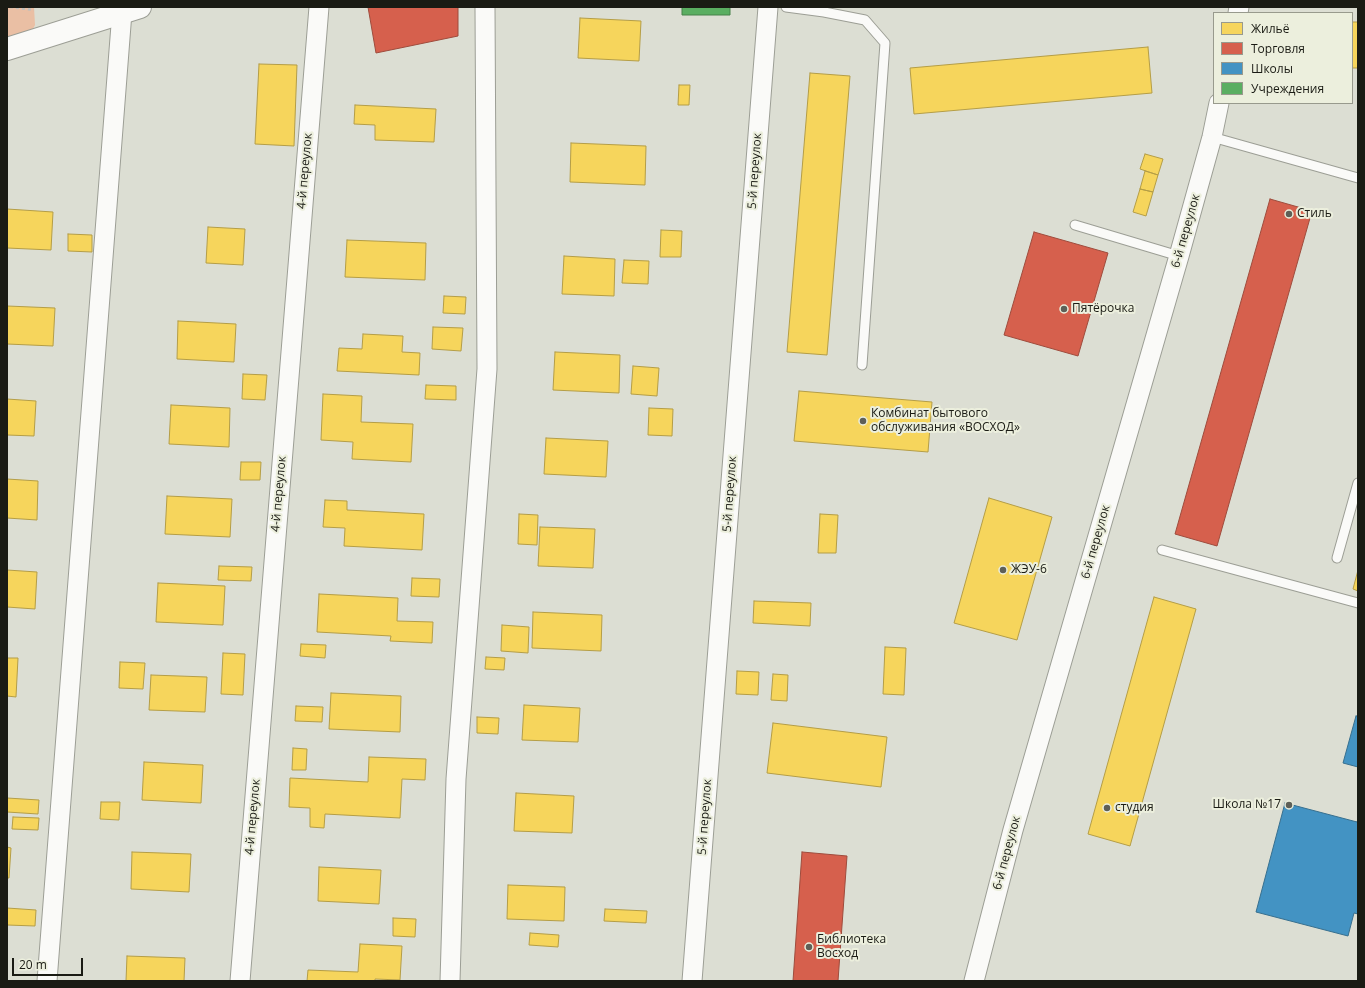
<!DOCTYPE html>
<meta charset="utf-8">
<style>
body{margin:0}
#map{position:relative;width:1365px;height:988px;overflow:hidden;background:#dcded3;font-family:"Open Sans",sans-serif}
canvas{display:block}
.frame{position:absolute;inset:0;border:8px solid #1a1b14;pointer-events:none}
.legend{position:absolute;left:1213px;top:12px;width:140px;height:92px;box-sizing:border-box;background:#ecefdd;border:1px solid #989a8d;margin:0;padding:5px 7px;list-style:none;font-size:12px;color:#1a1b14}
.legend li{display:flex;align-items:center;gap:8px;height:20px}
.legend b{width:20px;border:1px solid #989a8d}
.scale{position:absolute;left:12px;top:958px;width:71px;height:18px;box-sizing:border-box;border:2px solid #1a1b14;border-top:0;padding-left:5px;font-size:12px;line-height:14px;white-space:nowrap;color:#1a1b14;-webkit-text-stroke:3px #ecefdd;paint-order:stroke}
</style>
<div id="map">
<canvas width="1365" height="988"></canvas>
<div class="frame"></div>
<ul class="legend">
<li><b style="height:11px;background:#f6d55c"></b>Жильё</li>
<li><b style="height:11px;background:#d6604d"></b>Торговля</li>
<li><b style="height:11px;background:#4393c3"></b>Школы</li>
<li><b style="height:11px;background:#5aae61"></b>Учреждения</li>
</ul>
<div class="scale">20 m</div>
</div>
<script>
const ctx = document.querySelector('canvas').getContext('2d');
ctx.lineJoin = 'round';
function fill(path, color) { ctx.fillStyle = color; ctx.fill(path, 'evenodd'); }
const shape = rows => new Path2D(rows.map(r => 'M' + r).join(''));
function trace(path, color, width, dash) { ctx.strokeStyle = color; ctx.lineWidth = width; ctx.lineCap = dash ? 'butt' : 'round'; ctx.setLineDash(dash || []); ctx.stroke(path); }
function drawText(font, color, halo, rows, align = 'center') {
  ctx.font = font + ' "Open Sans",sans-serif'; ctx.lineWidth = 4; ctx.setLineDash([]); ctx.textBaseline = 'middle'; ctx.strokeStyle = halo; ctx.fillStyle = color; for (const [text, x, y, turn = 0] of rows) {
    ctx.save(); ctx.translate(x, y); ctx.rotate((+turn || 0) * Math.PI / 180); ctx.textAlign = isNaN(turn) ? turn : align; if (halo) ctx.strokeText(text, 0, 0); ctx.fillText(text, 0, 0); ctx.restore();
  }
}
fill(shape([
 [7,7,34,7,35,25,31,33,7,41]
]), '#eabfa4');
const homes = shape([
 [580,18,641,21,639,61,578,58,580,18],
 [1352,22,1358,22,1358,68,1352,68,1352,22],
 [1148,47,1152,93,914,114,910,68,1148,47],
 [259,64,297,65,294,146,255,144,259,64],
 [810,73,850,76,827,355,787,352,810,73],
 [679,85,690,85,689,105,678,105,679,85],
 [355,105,436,109,434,142,375,140,375,125,354,124,355,105],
 [571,143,646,146,645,185,570,182,571,143],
 [1145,154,1163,159,1158,175,1140,169,1145,154],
 [1145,171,1158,175,1153,192,1140,189,1145,171],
 [1140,189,1153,192,1146,216,1133,212,1140,189],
 [7,209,53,212,51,250,7,248,7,209],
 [208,227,245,229,243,265,206,263,208,227],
 [661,230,682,231,681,257,660,257,661,230],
 [68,234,92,235,92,252,68,251,68,234],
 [347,240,426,243,425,280,345,277,347,240],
 [564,256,615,259,614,296,562,294,564,256],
 [624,260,649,261,648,284,622,283,624,260],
 [444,296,466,297,465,314,443,313,444,296],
 [7,306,55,308,53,346,7,344,7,306],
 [178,321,236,324,234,362,177,359,178,321],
 [433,327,463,328,461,351,432,349,433,327],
 [363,334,403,336,402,352,420,353,419,375,337,371,339,348,362,349,363,334],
 [555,352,620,355,619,393,553,390,555,352],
 [633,366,659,368,657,396,631,394,633,366],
 [243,374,267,375,265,400,242,399,243,374],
 [426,385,456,386,456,400,425,399,426,385],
 [799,391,932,402,928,452,794,441,799,391],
 [323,394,362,396,361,422,413,424,411,462,352,459,353,442,321,440,323,394],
 [7,399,36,401,34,436,7,435,7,399],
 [171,405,230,408,229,447,169,444,171,405],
 [649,408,673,409,672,436,648,435,649,408],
 [546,438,608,441,606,477,544,474,546,438],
 [241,462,261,462,260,480,240,480,241,462],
 [7,479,38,481,37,520,7,518,7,479],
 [167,496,232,499,230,537,165,534,167,496],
 [989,498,1052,517,1017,640,954,623,989,498],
 [325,500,347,501,347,510,424,514,422,550,344,546,345,528,323,527,325,500],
 [519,514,538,515,537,545,518,544,519,514],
 [820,514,838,515,836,553,818,553,820,514],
 [540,527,595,529,593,568,538,566,540,527],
 [219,566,252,567,251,581,218,580,219,566],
 [7,570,37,572,35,609,7,607,7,570],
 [1358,570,1358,591,1353,589,1358,570],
 [412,578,440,579,439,597,411,596,412,578],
 [158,583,225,586,223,625,156,622,158,583],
 [319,594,398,598,397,621,433,622,432,643,390,641,391,636,317,632,319,594],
 [1154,597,1196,609,1130,846,1088,834,1154,597],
 [754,601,811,603,810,626,753,623,754,601],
 [533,612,602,615,601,651,532,648,533,612],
 [502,625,529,627,528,653,501,651,502,625],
 [301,644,326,645,325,658,300,656,301,644],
 [885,647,906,648,904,695,883,694,885,647],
 [223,653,245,654,243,695,221,694,223,653],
 [486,657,505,658,504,670,485,669,486,657],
 [7,658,18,658,16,697,7,696,7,658],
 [120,662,145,663,143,689,119,688,120,662],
 [737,671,759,672,758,695,736,694,737,671],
 [773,674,788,675,787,701,771,700,773,674],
 [151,675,207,677,205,712,149,710,151,675],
 [331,693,401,696,400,732,329,729,331,693],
 [524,705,580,708,578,742,522,740,524,705],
 [296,706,323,707,322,722,295,721,296,706],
 [477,717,499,718,498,734,477,733,477,717],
 [773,723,887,737,881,787,767,773,773,723],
 [293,748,307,749,306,770,292,770,293,748],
 [369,757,426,759,425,780,402,779,400,818,325,814,324,828,310,827,310,808,289,807,290,778,368,782,369,757],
 [144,762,203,765,201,803,142,800,144,762],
 [516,793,574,796,572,833,514,831,516,793],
 [7,798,39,800,38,814,7,812,7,798],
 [101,802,120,802,119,820,100,819,101,802],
 [13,817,39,818,38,830,12,829,13,817],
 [7,847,11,848,9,878,7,878,7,847],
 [132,852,191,854,189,892,131,889,132,852],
 [319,867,381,870,379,904,318,901,319,867],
 [508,885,565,887,564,921,507,919,508,885],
 [7,908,36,910,35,926,7,925,7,908],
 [605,909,647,911,646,923,604,921,605,909],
 [393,918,416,919,415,937,393,936,393,918],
 [530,933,559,935,558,947,529,945,530,933],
 [360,944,402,946,400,980,375,979,375,981,307,981,308,970,358,972,360,944],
 [127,956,185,958,184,981,126,981,127,956]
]);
fill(homes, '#f6d55c');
trace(homes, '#b49d46', 1);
const shops = shape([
 [368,7,458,7,458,36,376,53,368,7],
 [1270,199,1312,211,1217,546,1175,534,1270,199],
 [1034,232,1108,253,1078,356,1004,335,1034,232],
 [802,852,847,856,838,981,793,981,802,852]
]);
fill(shops, '#d6604d');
trace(shops, '#9e4b3c', 1);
const schools = shape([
 [1356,716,1358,716,1358,767,1343,763,1356,716],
 [1285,803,1357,822,1358,819,1358,914,1354,913,1348,936,1256,912,1285,803]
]);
fill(schools, '#4393c3');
trace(schools, '#376f8e', 1);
const public = shape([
 [682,7,730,7,730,15,682,15,682,7]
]);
fill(public, '#5aae61');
trace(public, '#47824a', 1);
const lane = shape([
 [786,7,824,12,865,20,885,43,862,365],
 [1212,137,1358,178],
 [1075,225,1179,256],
 [1162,550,1358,603],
 [1337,558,1358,483]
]);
const street = shape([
 [1238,13,1239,7],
 [47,981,122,12],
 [240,981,319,7],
 [450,981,456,779,487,369,485,7],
 [692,981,768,7],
 [974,981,1013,830,1179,256,1212,137,1219,103]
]);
const secondary = shape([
 [7,49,140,7]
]);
trace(lane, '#9c9e95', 11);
trace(street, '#9c9e95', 21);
trace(secondary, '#9c9e95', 24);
trace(shape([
 [10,7,34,10]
]), '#bfbfbb', 2.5, [3, 3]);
trace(lane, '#fafaf8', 9);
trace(street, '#fafaf8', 19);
trace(secondary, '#fafaf8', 22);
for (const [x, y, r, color] of [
 [1289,214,4,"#5e5f57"],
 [1064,309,4,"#5e5f57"],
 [863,421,4,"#5e5f57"],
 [1003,570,4,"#5e5f57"],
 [1289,805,4,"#5e5f57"],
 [1107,808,4,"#5e5f57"],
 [809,947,4,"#5e5f57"]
]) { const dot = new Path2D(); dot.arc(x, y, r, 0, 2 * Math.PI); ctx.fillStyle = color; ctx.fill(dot); trace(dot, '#ecefdd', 1.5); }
drawText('12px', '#1a1b14', '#ecefdd', [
 ["4-й переулок",305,171,-85],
 ["5-й переулок",755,171,-86],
 ["6-й переулок",1186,231,-74],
 ["4-й переулок",279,494,-85],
 ["5-й переулок",730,494,-86],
 ["6-й переулок",1096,542,-74],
 ["4-й переулок",253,817,-85],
 ["5-й переулок",705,817,-86],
 ["6-й переулок",1007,853,-75]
]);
drawText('12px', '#1a1b14', '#ecefdd', [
 ["Стиль",1297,214],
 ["Пятёрочка",1072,309],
 ["Комбинат бытового",871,414],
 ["обслуживания «ВОСХОД»",871,428],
 ["ЖЭУ-6",1011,570],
 ["Школа №17",1281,805,"right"],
 ["студия",1115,808],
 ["Библиотека",817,940],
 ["Восход",817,954]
], 'left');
</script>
